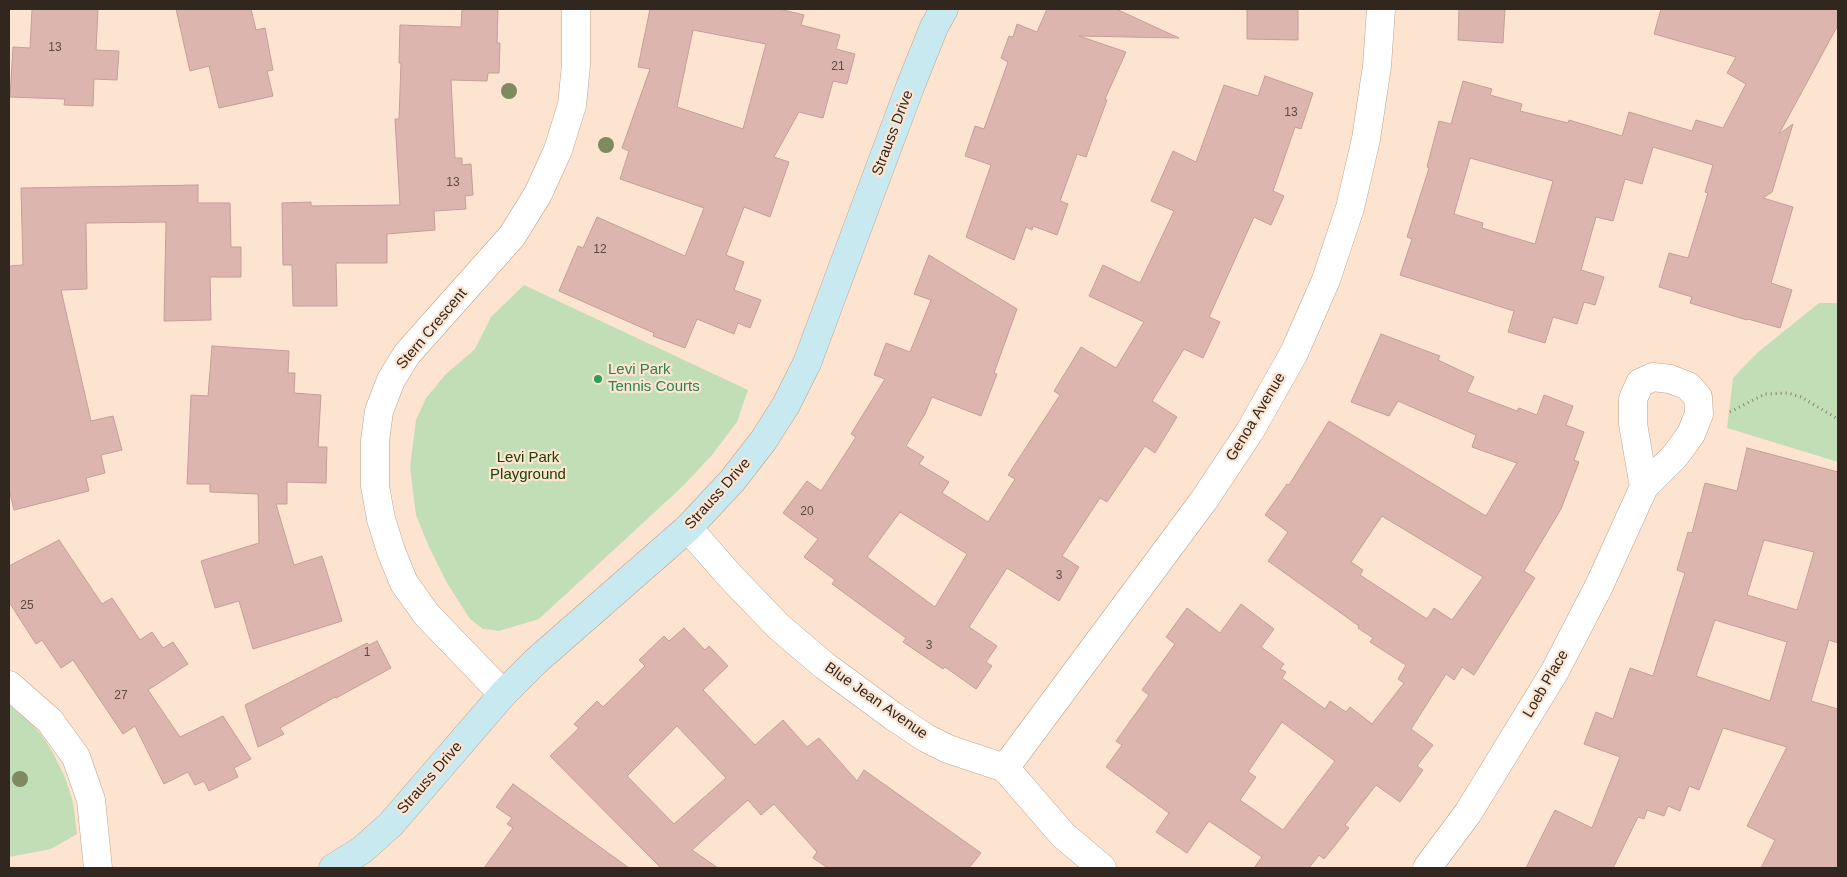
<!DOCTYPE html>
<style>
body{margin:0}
#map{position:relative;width:1847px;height:877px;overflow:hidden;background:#fde4d1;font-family:Arial,sans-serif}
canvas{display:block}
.frame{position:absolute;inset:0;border:10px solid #32271e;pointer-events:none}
</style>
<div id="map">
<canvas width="1847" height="877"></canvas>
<div class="frame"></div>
</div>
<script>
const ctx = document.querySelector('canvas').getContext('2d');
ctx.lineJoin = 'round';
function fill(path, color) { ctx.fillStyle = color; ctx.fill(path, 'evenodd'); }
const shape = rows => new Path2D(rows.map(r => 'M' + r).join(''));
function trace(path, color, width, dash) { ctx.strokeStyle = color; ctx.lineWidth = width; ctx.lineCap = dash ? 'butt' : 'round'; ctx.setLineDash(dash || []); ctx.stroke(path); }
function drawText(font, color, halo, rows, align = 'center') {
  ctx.font = font + ' Arial,sans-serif'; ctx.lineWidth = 4.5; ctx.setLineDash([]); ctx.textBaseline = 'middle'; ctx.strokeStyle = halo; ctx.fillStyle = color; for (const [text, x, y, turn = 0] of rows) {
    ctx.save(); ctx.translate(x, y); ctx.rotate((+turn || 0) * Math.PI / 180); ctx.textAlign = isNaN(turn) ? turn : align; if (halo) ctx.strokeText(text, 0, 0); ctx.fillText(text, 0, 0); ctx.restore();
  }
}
fill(shape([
 [524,285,748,390,737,422,712,455,683,486,539,619,499,631,483,629,470,619,447,583,429,547,416,515,410,467,416,420,426,398,446,374,475,349,491,317],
 [1819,303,1838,303,1838,462,1727,428,1733,378,1757,353],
 [9,705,31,723,43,737,53,753,65,777,73,802,77,834,51,849,9,857]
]), '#c2deb7');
const building = shape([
 [32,9,98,9,96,50,119,51,117,80,94,79,93,106,64,105,65,99,10,97,13,47,30,48,32,9],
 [176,9,251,9,256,30,265,28,273,70,267,71,273,96,219,108,209,66,190,71,176,9],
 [462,9,498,9,497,43,500,43,499,73,488,73,487,81,451,80,455,158,462,158,462,165,471,164,473,195,465,196,466,209,434,211,435,230,387,234,387,263,336,263,337,306,293,306,292,265,283,265,282,203,311,202,311,206,400,205,395,119,399,119,401,63,399,63,400,25,461,27,462,9],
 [650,9,779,9,804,15,801,25,840,35,836,49,855,54,847,84,833,81,823,118,799,112,774,157,789,162,770,217,744,207,726,255,744,262,734,290,761,300,750,328,738,323,734,334,697,319,685,348,653,336,654,333,559,291,578,246,583,248,597,217,685,256,704,208,620,179,629,151,622,148,650,69,638,67,650,9],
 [693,30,766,44,743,129,677,107,693,30],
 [1047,9,1116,9,1179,38,1079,36,1126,52,1105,99,1107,100,1086,157,1077,154,1060,201,1068,204,1057,235,1033,226,1032,230,1026,227,1014,260,966,237,991,165,965,156,975,126,984,129,1008,62,1001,58,1009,36,1013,37,1017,24,1037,32,1047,9],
 [1247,9,1298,9,1298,40,1247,39,1247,9],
 [1459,9,1505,9,1503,43,1458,40,1459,9],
 [1661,9,1838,9,1838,25,1779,134,1793,124,1772,192,1763,198,1793,207,1771,283,1792,290,1780,328,1748,319,1747,320,1690,303,1692,297,1659,287,1669,253,1688,258,1708,193,1705,192,1713,165,1653,147,1642,184,1625,179,1613,221,1596,217,1581,270,1604,277,1595,305,1584,302,1577,324,1553,317,1545,343,1508,332,1514,311,1400,275,1412,239,1407,237,1429,168,1427,167,1439,121,1451,124,1463,81,1492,89,1490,95,1522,104,1520,111,1568,123,1569,120,1622,136,1629,112,1692,131,1696,120,1723,128,1746,84,1727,73,1736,57,1654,34,1661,9],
 [1470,158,1553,181,1535,244,1482,228,1483,223,1454,214,1470,158],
 [1265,76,1313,93,1301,129,1295,127,1273,191,1284,196,1271,225,1254,217,1209,317,1220,322,1203,358,1184,349,1152,401,1177,417,1155,453,1145,446,1107,502,1100,498,1062,556,1079,567,1059,601,1007,568,969,627,997,646,986,662,992,666,976,689,945,667,943,669,903,642,906,638,832,584,835,580,804,557,818,539,783,513,807,481,821,491,856,437,851,434,885,379,874,375,886,343,910,352,931,300,914,294,929,255,1017,309,994,373,997,374,981,416,932,397,925,414,906,446,924,457,919,464,949,482,942,493,988,522,1015,479,1008,475,1060,395,1054,391,1081,347,1116,368,1144,322,1089,296,1103,265,1140,283,1174,211,1151,201,1173,151,1196,162,1224,85,1258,96,1265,76],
 [900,512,967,554,935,607,867,557,900,512],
 [198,185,198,203,230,203,231,247,241,247,241,277,210,277,211,320,164,321,166,222,86,223,87,289,61,290,91,421,113,416,122,450,101,455,105,473,86,478,89,491,14,510,9,489,9,266,23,265,21,188,198,185],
 [1381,334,1440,356,1438,360,1474,377,1467,392,1517,411,1519,408,1537,415,1544,395,1573,406,1566,425,1584,432,1574,460,1579,462,1561,509,1524,571,1535,578,1474,675,1462,667,1454,680,1446,674,1411,729,1433,745,1417,766,1423,770,1400,802,1376,785,1345,825,1349,828,1324,859,1319,855,1309,868,1254,868,1262,857,1209,821,1187,853,1156,832,1169,813,1106,767,1122,745,1116,741,1149,695,1142,690,1175,644,1166,637,1187,608,1220,633,1241,604,1274,629,1261,647,1284,664,1280,669,1286,672,1282,678,1325,709,1330,701,1346,712,1350,707,1372,724,1404,683,1398,679,1406,665,1370,642,1373,638,1358,628,1359,626,1268,561,1288,532,1265,515,1287,484,1289,485,1329,421,1486,516,1517,463,1472,447,1476,435,1398,401,1389,416,1351,402,1381,334],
 [1382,516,1483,577,1452,620,1434,608,1427,619,1360,575,1363,570,1351,562,1382,516],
 [1282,722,1335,761,1283,830,1240,800,1256,777,1248,772,1282,722],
 [212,346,289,351,288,373,295,373,294,393,321,395,318,447,327,447,326,483,287,482,287,504,276,504,294,565,322,556,342,621,253,649,239,601,215,608,201,561,259,543,258,494,210,492,210,484,187,484,191,395,208,396,212,346],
 [1747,448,1838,472,1838,643,1829,640,1811,701,1838,709,1838,868,1761,868,1775,840,1747,826,1787,747,1723,728,1699,790,1689,786,1680,811,1668,806,1664,816,1647,810,1644,819,1638,817,1613,868,1526,868,1555,810,1592,828,1620,757,1584,744,1596,712,1613,719,1630,668,1653,676,1685,573,1677,570,1688,532,1692,533,1705,483,1737,491,1747,448],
 [1764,540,1814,552,1797,610,1747,595,1764,540],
 [1715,620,1787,642,1770,701,1696,676,1715,620],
 [59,540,102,604,112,598,140,640,152,632,163,648,173,642,188,664,148,690,180,737,223,716,251,759,234,768,238,777,209,791,204,781,195,785,188,772,164,784,135,726,123,734,73,660,61,668,42,640,36,644,9,602,9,566,59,540],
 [684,628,705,650,709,646,728,666,703,690,755,745,783,720,807,747,819,738,857,781,864,770,981,853,969,868,828,868,813,858,817,852,774,804,761,815,748,800,692,850,718,868,661,868,550,756,579,728,574,724,597,701,603,707,645,666,639,660,664,636,669,641,684,628],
 [677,726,726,778,674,824,627,776,677,726],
 [377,641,391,668,336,698,335,697,280,728,284,734,258,747,245,705,367,643,369,645,377,641],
 [513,784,629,868,484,868,513,828,507,824,512,818,496,807,513,784]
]);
fill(building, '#dcb5ae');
trace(building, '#c49e97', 1);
const street = shape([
 [688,528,730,576,779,627,825,666,893,716,926,738,948,749,1005,768,1063,835,1102,868],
 [9,685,50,721,76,757,91,800,98,868],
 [503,694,427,615,404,583,391,551,381,519,375,486,375,441,379,411,391,380,407,354,512,236,538,194,558,150,572,105,576,65,576,9],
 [1005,768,1204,500,1250,431,1294,353,1326,280,1350,208,1366,139,1377,66,1381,9],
 [1427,868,1468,813,1555,671,1599,586,1644,487,1675,456,1691,434,1699,414,1698,397,1688,386,1670,379,1653,377,1640,383,1633,399,1633,424,1644,487]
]);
const secondary = shape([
 [333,868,362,850,391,824,503,694,536,661,688,528,732,481,763,441,786,405,807,363,910,87,934,27,944,9]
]);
trace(street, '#bfa28b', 29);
trace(secondary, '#bfa28b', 29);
trace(shape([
 [1730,412,1765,394,1788,393,1801,397,1838,419]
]), '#8f7e70', 3, [1, 4]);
trace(street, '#fff', 28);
trace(secondary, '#c8e9f0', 28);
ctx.fillStyle = '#808a60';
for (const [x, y] of [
 [509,91],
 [606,145],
 [20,779]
]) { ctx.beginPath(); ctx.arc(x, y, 8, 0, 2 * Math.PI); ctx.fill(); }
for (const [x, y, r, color] of [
 [598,379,5,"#2e9e5b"]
]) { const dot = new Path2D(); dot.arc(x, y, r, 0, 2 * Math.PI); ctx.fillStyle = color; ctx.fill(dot); trace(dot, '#fde4d1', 2); }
drawText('12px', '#5c4a42', null, [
 ["13",55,48],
 ["21",838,67],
 ["13",1291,113],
 ["13",453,183],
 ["12",600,250],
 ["20",807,512],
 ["3",1059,576],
 ["25",27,606],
 ["3",929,646],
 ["1",367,653],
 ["27",121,696]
]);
drawText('15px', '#32271e', '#fde4d1', [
 ["Strauss Drive",893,133,-69],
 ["Stern Crescent",432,329,-50],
 ["Genoa Avenue",1256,417,-59],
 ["Strauss Drive",718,494,-48],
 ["Loeb Place",1546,684,-60],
 ["Blue Jean Avenue",876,701,35],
 ["Strauss Drive",430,778,-49]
]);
drawText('15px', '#27864d', '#fde4d1', [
 ["Levi Park",608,370],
 ["Tennis Courts",608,387]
], 'left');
drawText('15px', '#1a4104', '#fde4d1', [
 ["Levi Park",528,458],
 ["Playground",528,475]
]);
</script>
